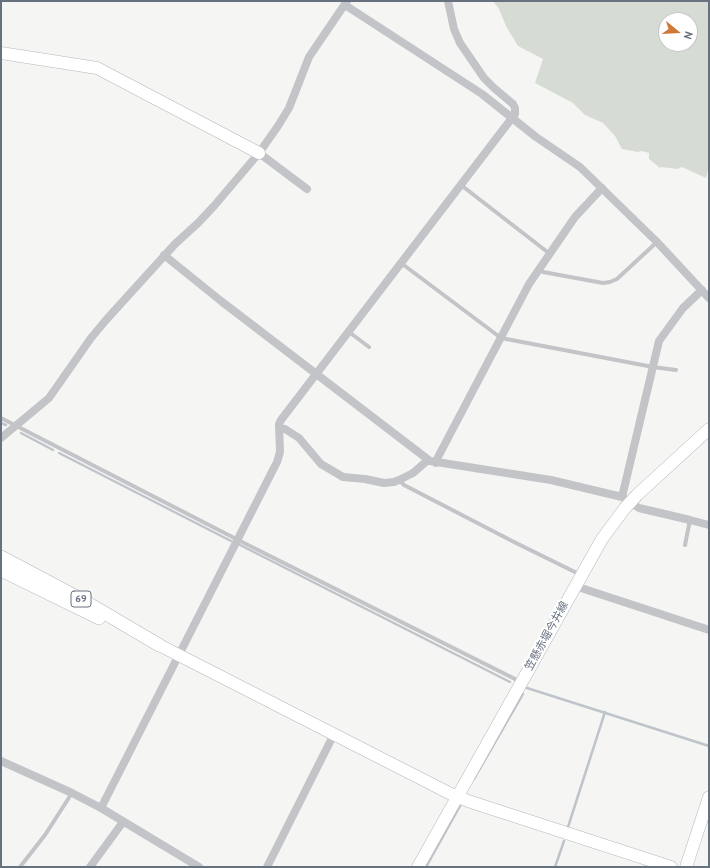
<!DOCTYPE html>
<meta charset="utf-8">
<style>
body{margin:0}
#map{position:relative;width:710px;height:868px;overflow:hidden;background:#f5f6f3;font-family:"PT Sans",sans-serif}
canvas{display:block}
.frame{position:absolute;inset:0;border:2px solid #687180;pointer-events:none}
.north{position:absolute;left:658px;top:12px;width:40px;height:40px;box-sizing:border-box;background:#fff;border:1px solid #c3c6cc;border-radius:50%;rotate:108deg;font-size:11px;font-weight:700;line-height:16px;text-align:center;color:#687180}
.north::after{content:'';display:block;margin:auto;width:14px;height:18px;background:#cf7939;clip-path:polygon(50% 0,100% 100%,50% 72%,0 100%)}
</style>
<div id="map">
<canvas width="710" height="868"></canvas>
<div class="frame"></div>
<div class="north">N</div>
</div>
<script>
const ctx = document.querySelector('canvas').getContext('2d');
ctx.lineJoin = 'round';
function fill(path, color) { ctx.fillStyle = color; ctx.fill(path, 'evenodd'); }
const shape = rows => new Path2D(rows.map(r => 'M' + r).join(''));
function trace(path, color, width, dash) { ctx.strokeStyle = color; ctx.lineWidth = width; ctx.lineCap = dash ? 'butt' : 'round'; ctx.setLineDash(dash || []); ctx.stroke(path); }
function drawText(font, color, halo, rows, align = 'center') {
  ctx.font = font + ' "PT Sans","Noto Sans JP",sans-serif'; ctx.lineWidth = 4; ctx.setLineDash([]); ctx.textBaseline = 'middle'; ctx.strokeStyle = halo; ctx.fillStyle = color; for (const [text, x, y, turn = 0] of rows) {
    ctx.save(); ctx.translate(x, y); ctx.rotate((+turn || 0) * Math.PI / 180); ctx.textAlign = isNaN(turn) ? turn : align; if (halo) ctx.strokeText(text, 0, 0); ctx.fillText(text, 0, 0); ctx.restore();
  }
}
fill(shape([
 [493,1,709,1,709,167,706,178,682,167,677,169,661,167,660,168,649,159,649,153,642,151,638,152,622,149,615,136,603,123,585,115,573,103,535,83,543,59,518,46,506,26,499,9],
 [666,20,690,20,690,44,666,44]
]), '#d6dcd4');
trace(shape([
 [1,423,6,425],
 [21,433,53,450],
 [59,453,231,541],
 [240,545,510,682],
 [527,688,709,746],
 [474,779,523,694],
 [568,827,605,712],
 [426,867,460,806],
 [555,867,564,841]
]), '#bec4ca', 2.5);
const secondary = shape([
 [1,53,97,68,259,153],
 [159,645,449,793,468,801,671,867],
 [418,867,602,539,625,508,637,495,709,429],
 [686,867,709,797]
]);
const primary = shape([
 [1,557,84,601,159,645],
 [1,570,99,618]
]);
trace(secondary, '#b4b7bc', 13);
trace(primary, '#b5b7bb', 14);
trace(shape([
 [461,185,550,254],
 [401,263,501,338,653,367,676,370],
 [539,270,543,272,603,283,610,282,617,279,657,242],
 [349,332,369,347],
 [1,418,244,543,521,682],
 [399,480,404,485,514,542,581,575],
 [685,545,690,520],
 [20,867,45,835,72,793]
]), '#c2c4c7', 4);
trace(shape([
 [345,5,482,94,536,137,580,167,657,242,709,298],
 [259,153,307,189],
 [164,255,221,301,430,461,551,480,622,497,639,508,690,520,709,525],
 [279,428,285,429,299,438,321,464,343,477,365,479,384,483,394,482,399,480,413,473,428,460],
 [1,438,49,398,91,338,106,320,175,244,198,223,214,206,259,153,278,126,289,108,309,57,347,1],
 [436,463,438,457,529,284,575,217,602,188],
 [622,497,659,341,683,308,702,290],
 [575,586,709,630],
 [1,761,72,793,101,808,199,867],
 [101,808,277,462,280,452,279,424,281,420,515,114,515,108,513,104,494,88,484,78,460,43,454,29,448,1],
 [90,867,123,822],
 [267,867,334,734]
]), '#c2c4c7', 8);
trace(secondary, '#fff', 12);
trace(primary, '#fff', 13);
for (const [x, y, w] of [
 [81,599,20]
]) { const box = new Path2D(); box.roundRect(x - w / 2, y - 8, w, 16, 3); ctx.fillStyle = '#fff'; ctx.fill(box); trace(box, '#687180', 1); }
drawText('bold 10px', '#687180', null, [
 ["69",81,599]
]);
drawText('11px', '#687180', '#fff', [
 ["笠懸赤堀今井線",547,636,-61]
]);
</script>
